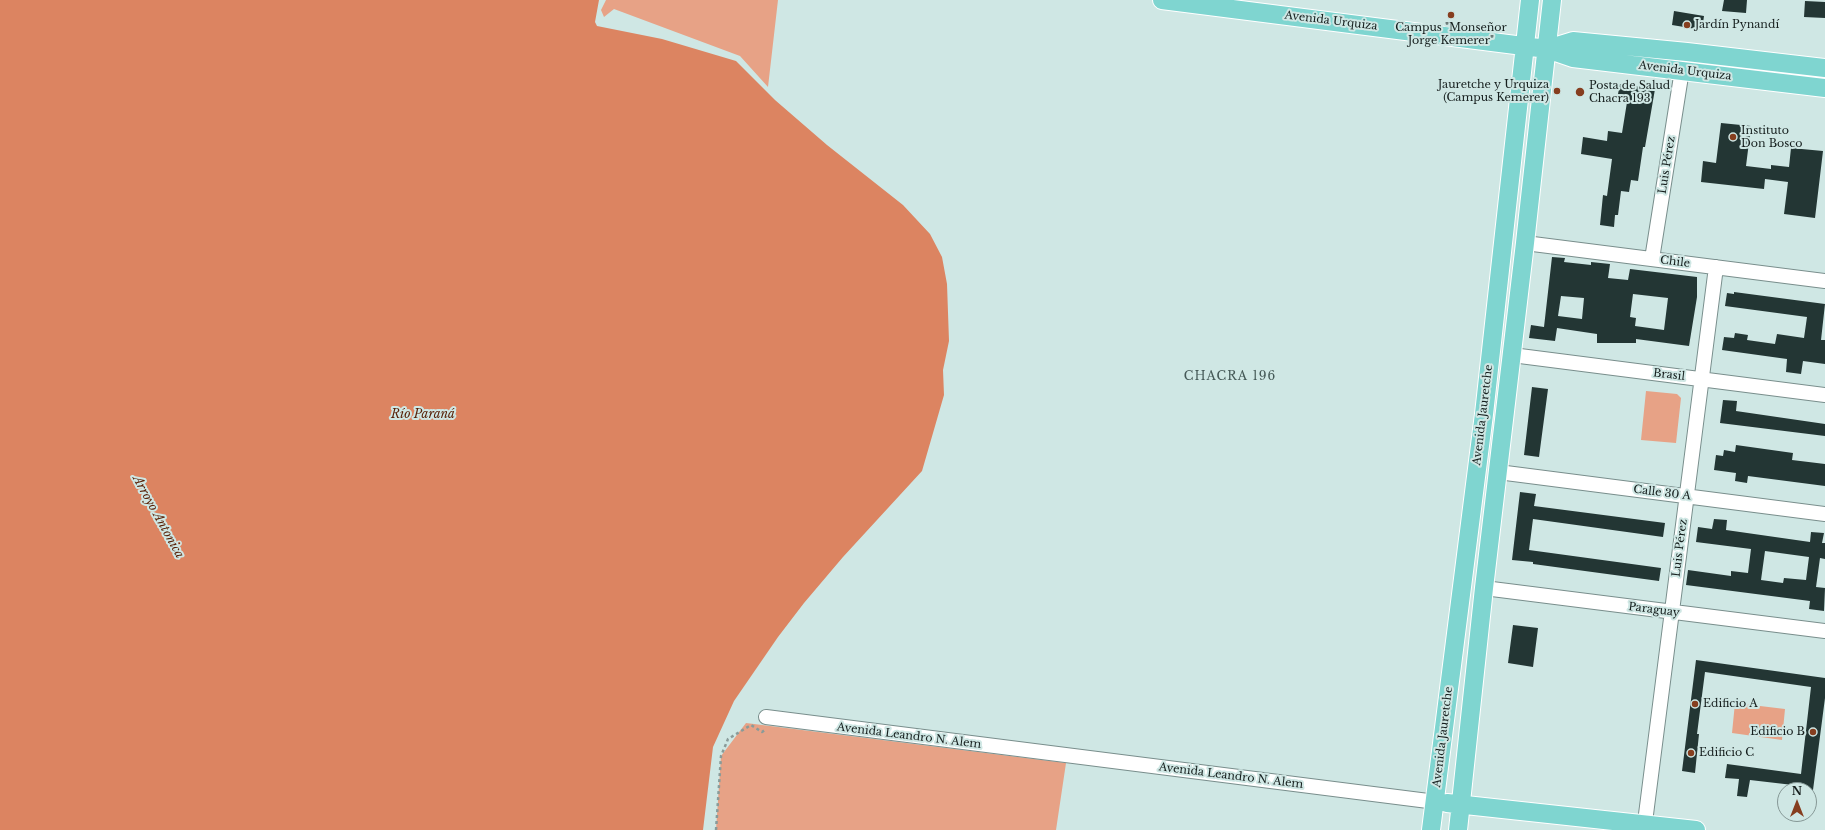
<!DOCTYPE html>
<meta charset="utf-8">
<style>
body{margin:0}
#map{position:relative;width:1825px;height:830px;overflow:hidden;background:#cfe7e4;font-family:"Libre Baskerville",serif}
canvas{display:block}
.north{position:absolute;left:1777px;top:782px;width:40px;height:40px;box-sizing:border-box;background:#cfe7e4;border:1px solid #859795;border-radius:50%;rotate:0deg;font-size:11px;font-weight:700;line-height:16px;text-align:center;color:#161f1e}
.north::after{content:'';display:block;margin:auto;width:14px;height:18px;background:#863e1f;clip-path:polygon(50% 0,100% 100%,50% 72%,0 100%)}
</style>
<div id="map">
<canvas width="1825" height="830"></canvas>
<div class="north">N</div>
</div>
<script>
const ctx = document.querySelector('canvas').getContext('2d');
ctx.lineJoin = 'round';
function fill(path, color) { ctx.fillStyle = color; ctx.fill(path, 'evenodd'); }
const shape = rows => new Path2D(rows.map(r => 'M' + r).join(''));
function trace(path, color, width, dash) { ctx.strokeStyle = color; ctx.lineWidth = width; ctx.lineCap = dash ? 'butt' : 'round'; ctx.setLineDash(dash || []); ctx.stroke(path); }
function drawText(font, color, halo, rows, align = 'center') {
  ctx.font = font + ' "Libre Baskerville",serif'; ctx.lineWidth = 4; ctx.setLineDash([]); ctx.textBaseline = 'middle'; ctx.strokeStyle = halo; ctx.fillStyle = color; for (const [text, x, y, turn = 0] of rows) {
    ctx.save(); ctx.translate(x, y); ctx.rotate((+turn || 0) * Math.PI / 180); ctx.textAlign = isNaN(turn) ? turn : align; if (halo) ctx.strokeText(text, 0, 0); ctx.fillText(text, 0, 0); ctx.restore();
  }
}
fill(shape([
 [606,0,778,0,768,87,740,56,614,9,604,17,601,10],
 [1646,391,1677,394,1681,398,1676,443,1641,440],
 [1735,703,1785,709,1782,740,1732,733],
 [746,723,1066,763,1056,830,716,830,721,756]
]), '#e7a286');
fill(shape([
 [0,0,599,0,595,22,597,26,662,39,736,61,775,100,827,145,903,205,930,234,942,257,947,284,949,341,943,370,944,395,922,471,843,557,804,603,778,637,734,701,713,747,703,830,0,830]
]), '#dc8461');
fill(shape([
 [1724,0,1747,0,1746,13,1722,11],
 [1805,1,1825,2,1825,18,1804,17],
 [1674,11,1704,16,1702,30,1672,25],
 [1620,84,1655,89,1645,147,1643,147,1638,181,1631,180,1629,192,1621,191,1618,215,1615,215,1614,227,1600,225,1603,195,1607,196,1612,159,1581,154,1583,137,1607,141,1608,131,1622,133,1628,96,1618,94],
 [1721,123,1751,126,1746,166,1771,169,1771,165,1789,167,1791,148,1823,151,1815,218,1784,214,1788,182,1765,179,1764,189,1701,182,1703,161,1716,163],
 [1552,257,1565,258,1564,262,1591,265,1591,262,1610,264,1608,278,1628,280,1630,269,1697,277,1697,297,1689,346,1636,339,1636,343,1597,343,1597,334,1557,328,1555,341,1529,338,1531,325,1544,327],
 [1633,294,1668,298,1664,330,1635,326,1636,318,1630,317],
 [1561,296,1584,298,1582,319,1558,316],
 [1734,292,1825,304,1821,340,1825,340,1825,364,1803,361,1801,374,1786,372,1787,359,1722,350,1724,337,1734,338,1735,333,1748,335,1747,340,1775,344,1777,334,1804,338,1807,317,1725,306,1727,293,1734,294],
 [1532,387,1548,389,1539,457,1524,455],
 [1723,400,1737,401,1736,411,1825,424,1825,436,1720,423],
 [1736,445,1793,453,1792,460,1825,464,1825,486,1748,476,1747,483,1735,481,1736,473,1714,470,1716,455,1723,456,1724,450,1735,452],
 [1520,492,1536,494,1534,506,1665,523,1663,537,1533,519,1529,550,1661,568,1659,581,1533,564,1533,562,1512,560],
 [1714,519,1727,520,1726,530,1810,542,1811,532,1824,533,1822,543,1825,543,1825,559,1820,558,1816,587,1825,588,1824,611,1809,609,1810,601,1686,585,1688,570,1731,576,1731,571,1748,573,1751,549,1696,542,1698,527,1712,529],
 [1765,551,1809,557,1806,580,1784,578,1783,583,1761,580],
 [1513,625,1538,628,1533,667,1508,663],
 [1696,660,1825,678,1825,698,1813,790,1792,787,1793,785,1750,780,1747,797,1737,796,1739,779,1725,778,1727,764,1801,774,1811,687,1705,672,1697,734,1699,734,1695,773,1682,771]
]), '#233634');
const minor = shape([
 [1525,243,1825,281],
 [1652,259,1682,70],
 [1512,355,1825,395],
 [1498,472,1825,514],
 [1484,588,1825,631],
 [766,717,1444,803],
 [1644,830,1716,267]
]);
const major = shape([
 [1162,0,1547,49,1573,58,1825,88],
 [1547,49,1573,41,1687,52,1825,68],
 [1447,803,1696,830],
 [1431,830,1484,414,1530,0],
 [1458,830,1484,588,1525,243,1552,0]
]);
trace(minor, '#798e8c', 16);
trace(major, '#fff', 20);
trace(shape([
 [716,830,721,756,728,739,751,725,762,732,765,730]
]), '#899b99', 2.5, [3, 3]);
trace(minor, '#fff', 14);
trace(major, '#7fd5d0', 18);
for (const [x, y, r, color] of [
 [1451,15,4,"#863e1f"],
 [1687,25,4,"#863e1f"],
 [1557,91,4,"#863e1f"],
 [1580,92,5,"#863e1f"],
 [1733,137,4,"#863e1f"],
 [1695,704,4,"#863e1f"],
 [1813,732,4,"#863e1f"],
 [1691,753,4,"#863e1f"]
]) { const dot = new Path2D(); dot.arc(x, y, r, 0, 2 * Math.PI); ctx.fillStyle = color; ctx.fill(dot); trace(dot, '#cfe7e4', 1.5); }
drawText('11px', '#161f1e', '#cfe7e4', [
 ["Avenida Urquiza",1331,21,7],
 ["Avenida Urquiza",1685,71,7],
 ["Luis Pérez",1667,165,-81],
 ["Chile",1675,262,7],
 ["Brasil",1669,375,7],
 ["Avenida Jauretche",1483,415,-83],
 ["Calle 30 A",1662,493,7],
 ["Luis Pérez",1680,548,-83],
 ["Paraguay",1654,610,7],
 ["Avenida Leandro N. Alem",909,736,7],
 ["Avenida Jauretche",1443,737,-83],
 ["Avenida Leandro N. Alem",1231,776,7]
]);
drawText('11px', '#161f1e', '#cfe7e4', [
 ["Jardín Pynandí",1695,25],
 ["Campus \"Monseñor",1451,28,"center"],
 ["Jorge Kemerer\"",1451,41,"center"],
 ["Jauretche y Urquiza",1549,85,"right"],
 ["(Campus Kemerer)",1549,98,"right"],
 ["Posta de Salud",1589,86],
 ["Chacra 193",1589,99],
 ["Instituto",1741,131],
 ["Don Bosco",1741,144],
 ["Edificio A",1703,704],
 ["Edificio B",1805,732,"right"],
 ["Edificio C",1699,753]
], 'left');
ctx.letterSpacing = '1px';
drawText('12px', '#455957', '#cfe7e4', [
 ["CHACRA 196",1230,377]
]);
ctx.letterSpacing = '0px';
drawText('italic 12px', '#582006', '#cfe7e4', [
 ["Río Paraná",423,415],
 ["Arroyo Antonica",158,517,61]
]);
</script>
